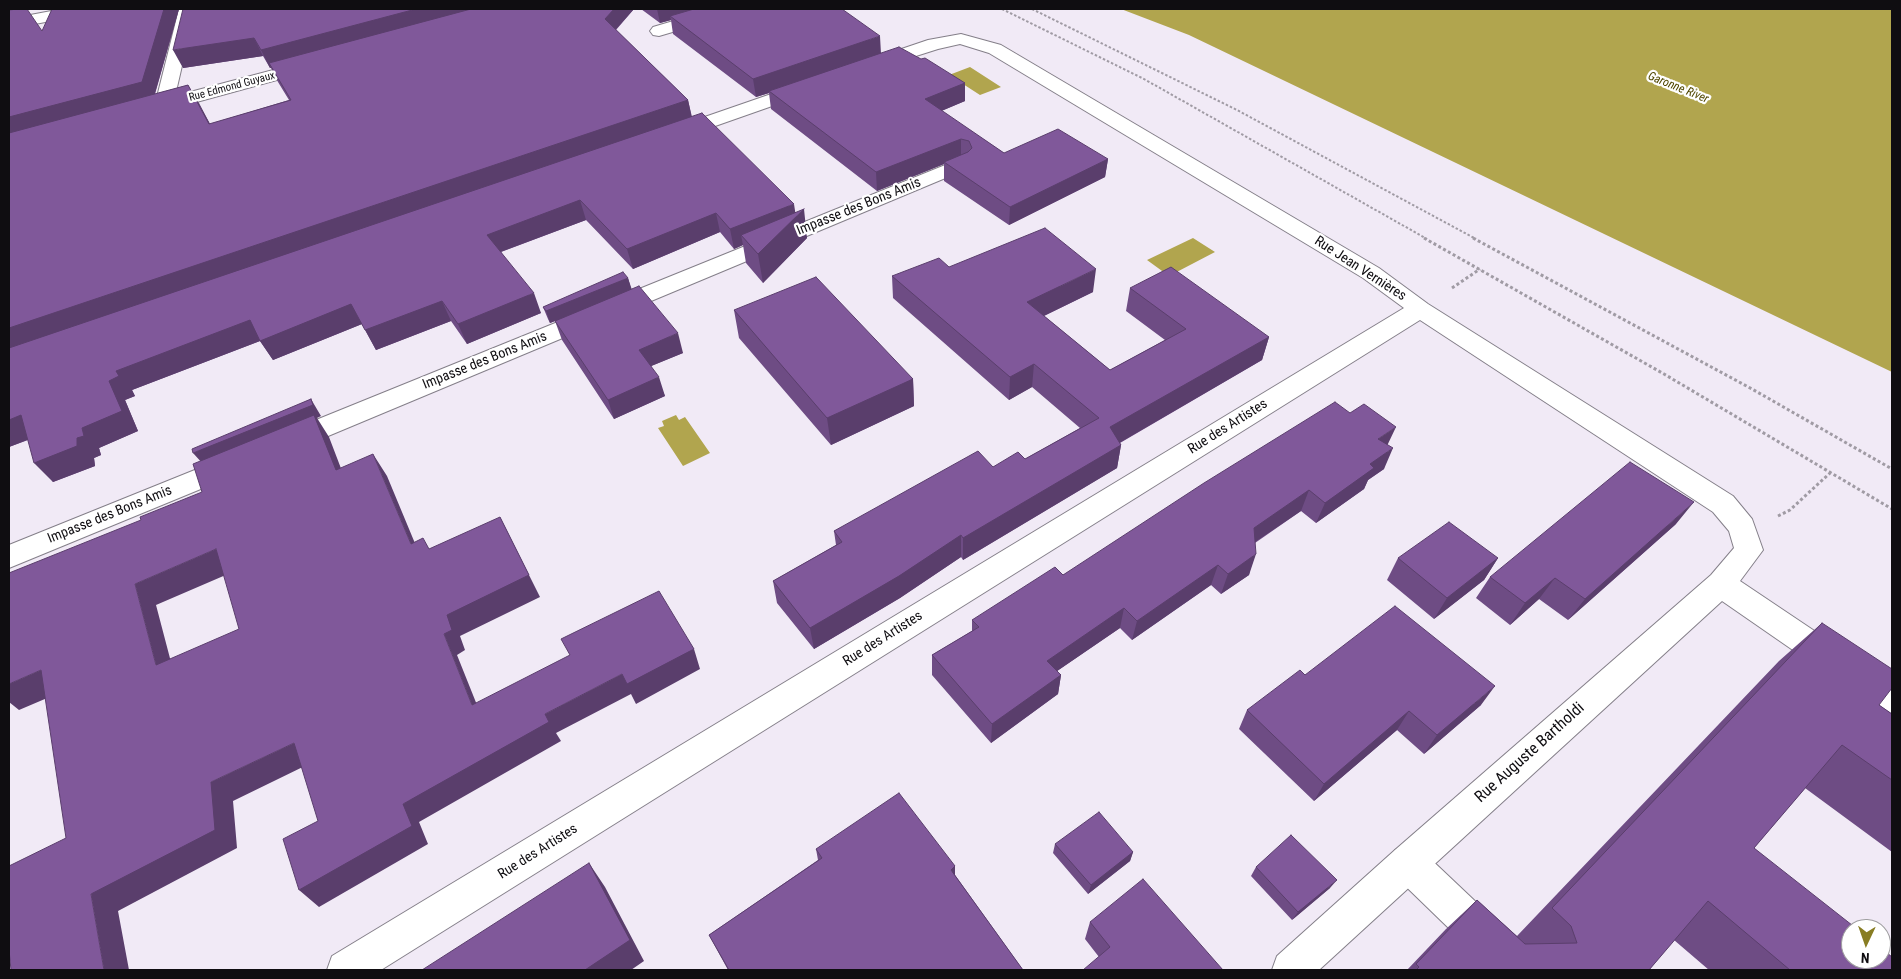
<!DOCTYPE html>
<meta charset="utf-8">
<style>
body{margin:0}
#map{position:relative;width:1901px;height:979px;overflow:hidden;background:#f1eaf6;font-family:"Roboto Condensed",sans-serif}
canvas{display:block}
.frame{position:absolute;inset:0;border:10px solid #0f0d11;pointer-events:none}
.north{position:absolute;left:1841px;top:919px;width:50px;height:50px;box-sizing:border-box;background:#fff;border:1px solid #9f9ea0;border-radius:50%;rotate:183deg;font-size:14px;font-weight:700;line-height:20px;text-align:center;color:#0f0d11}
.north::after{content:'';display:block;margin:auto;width:18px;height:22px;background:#887d23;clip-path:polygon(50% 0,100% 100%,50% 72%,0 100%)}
</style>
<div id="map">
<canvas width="1901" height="979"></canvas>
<div class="frame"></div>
<div class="north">N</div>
</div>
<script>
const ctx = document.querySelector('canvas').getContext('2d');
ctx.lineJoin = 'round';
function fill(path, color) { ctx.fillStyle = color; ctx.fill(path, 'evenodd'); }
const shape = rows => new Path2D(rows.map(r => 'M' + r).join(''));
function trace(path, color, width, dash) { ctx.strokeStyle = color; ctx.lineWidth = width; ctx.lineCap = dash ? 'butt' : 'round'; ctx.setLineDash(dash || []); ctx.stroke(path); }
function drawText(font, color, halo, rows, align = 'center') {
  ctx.font = font + ' "Roboto Condensed",sans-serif'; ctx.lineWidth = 4.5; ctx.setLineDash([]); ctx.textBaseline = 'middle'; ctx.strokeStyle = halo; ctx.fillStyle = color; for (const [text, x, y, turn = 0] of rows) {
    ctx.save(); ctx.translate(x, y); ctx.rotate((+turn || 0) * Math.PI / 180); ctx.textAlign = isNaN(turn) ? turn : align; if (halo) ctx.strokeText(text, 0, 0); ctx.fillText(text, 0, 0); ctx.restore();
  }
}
fill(shape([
 [1121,9,1892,9,1892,372,1189,35],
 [970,67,1001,87,980,95,949,75],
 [1193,238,1215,252,1169,276,1147,260],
 [676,415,679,420,685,417,710,453,683,466,658,428,664,426,662,421]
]), '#b1a54e');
const service = shape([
 [714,9,739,9,737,13,659,36,653,35,650,31,653,27,714,9],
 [1408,845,1421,850,1533,956,1538,970,1492,970,1395,876,1390,863,1395,850,1408,845]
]);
const minor = shape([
 [62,9,95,9,93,13,87,14,9,29,9,19,62,9],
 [179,9,195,9,175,96,311,60,317,61,320,65,317,69,171,109,160,112,153,110,151,106,156,101,179,9],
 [961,34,1001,45,1379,268,1428,304,1733,496,1752,519,1763,550,1740,581,1892,683,1892,715,1881,711,1722,601,1319,970,1272,970,1277,956,1395,850,1711,575,1734,548,1729,531,1713,512,1420,320,381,970,327,970,332,956,1404,308,1363,278,989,53,960,44,938,49,875,69,869,68,866,64,869,60,928,40,961,34],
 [806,82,812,84,815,88,812,92,681,138,674,140,667,138,664,134,667,130,806,82],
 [960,159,967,161,970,165,967,169,297,449,288,452,279,449,275,442,279,435,960,159],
 [232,455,242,458,245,465,242,472,9,568,9,545,232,455]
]);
trace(service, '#847f89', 2);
trace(minor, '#847f89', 2);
trace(shape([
 [1002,9,1144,79,1427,239],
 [1032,9,1237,110,1476,239]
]), '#a09ba4', 2, [2.5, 2]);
trace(shape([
 [1424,238,1664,374,1892,509],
 [1473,238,1752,389,1892,469],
 [1452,288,1480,269],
 [1778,516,1790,510,1830,473]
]), '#a09ba4', 3, [3, 2.5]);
fill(service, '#fff');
fill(minor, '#fff');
fill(shape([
 [9,9,42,31,179,9,155,94,188,85,210,124,289,100,278,82,271,68,270,68,263,56,183,68,183,9,634,9,616,30,688,100,692,117,796,213,807,238,763,283,746,263,743,245,734,249,720,232,633,269,586,220,501,252,541,313,467,344,451,321,376,350,362,324,273,360,260,341,132,390,135,396,125,400,138,431,99,448,101,455,94,458,95,466,53,482,28,440,9,447],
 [641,9,842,9,881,53,965,83,965,101,941,111,1004,153,1108,159,1105,177,1009,225,944,181,944,164,877,191,771,109,769,93,756,97,673,34,671,20,660,23],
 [949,267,1093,292,1044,316,1110,370,1165,340,1126,311,1130,288,1269,337,1262,360,1120,443,1121,445,1117,468,963,560,961,557,900,598,814,649,777,603,773,581,836,545,834,531,993,467,1025,459,1080,428,1032,387,1009,400,893,298,892,276],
 [628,278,631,289,683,353,651,366,665,396,614,419,562,340,555,321,550,323,548,319,543,307],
 [734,310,913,379,914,406,831,445,739,338],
 [1350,413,1387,445,1384,469,1368,480,1364,489,1316,523,1301,511,1255,543,1249,575,1221,594,1211,585,1132,640,1120,628,1057,671,1061,675,1058,694,991,743,932,675,932,655,972,631,972,620,1063,575],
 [1676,524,1568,620,1539,599,1510,625,1476,598,1490,577],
 [1398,558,1498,558,1484,580,1434,619,1387,580],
 [1822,623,1879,705,1892,714,1892,852,1805,788,1754,848,1892,970,1709,970,1674,940,1649,970,1407,970,1446,929,1477,900,1517,936,1779,661],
 [1305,675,1481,705,1424,754,1397,730,1314,801,1239,729,1247,710],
 [1055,844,1133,852,1130,861,1088,894,1053,853],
 [816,849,955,875,1023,970,728,970,709,935,818,860],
 [1256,867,1330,888,1292,920,1251,876],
 [1090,922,1223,970,1099,957,1085,939]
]), '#6e4c84');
fill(shape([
 [164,9,179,9,153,100,9,140,9,117],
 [416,9,489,9,269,63,271,68,270,68,261,50],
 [614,9,634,9,609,37,605,19],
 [657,9,708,9,670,16,671,20,660,23],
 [880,36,881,54,769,91,769,93,756,97,753,79],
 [254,38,263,56,183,68,173,50],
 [965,83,965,101,925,118,925,99],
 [188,85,199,103,220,143,209,124],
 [688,100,692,119,9,354,9,328],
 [961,139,961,157,944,162,944,164,877,191,876,172],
 [1108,159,1105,177,1009,225,1010,207],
 [580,200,586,220,495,254,487,235],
 [794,204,796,217,804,209,807,238,763,283,758,254,741,235,743,245,734,249,730,229],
 [716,213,720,232,633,269,627,249],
 [1096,269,1093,292,1025,325,1027,302],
 [628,278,632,290,550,323,546,311],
 [534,293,541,313,467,344,458,324],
 [442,301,451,321,376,350,365,330],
 [351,304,362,324,273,360,260,341,132,390,135,396,125,400,138,431,99,448,101,455,94,458,95,466,53,482,34,463,77,438,109,381,116,371,250,320],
 [678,333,683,353,644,369,639,350],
 [1269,337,1262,360,1107,450,1110,427],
 [1034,364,1032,387,1009,400,1010,377],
 [659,377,665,396,614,419,608,400],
 [913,379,914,406,831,445,827,418],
 [311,399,318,411,321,416,317,418,329,437,350,492,203,464,193,453],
 [21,415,40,435,9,447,9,420],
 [1396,427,1386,448,1378,439],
 [1121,445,1117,468,963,560,963,538],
 [1393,448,1384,469,1368,480,1364,489,1316,523,1325,503,1370,464],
 [373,454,387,476,424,565,411,544],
 [1309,490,1301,511,1246,548,1254,528],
 [1694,502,1676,524,1568,620,1585,599],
 [500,517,540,597,460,636,465,650,457,655,485,725,472,705,444,634,447,615],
 [961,535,961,557,900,598,814,649,810,628],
 [216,549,235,571,156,605,177,685,156,665,135,584],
 [1256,554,1249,575,1221,594,1228,574],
 [1498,558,1484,580,1434,619,1447,598],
 [1218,565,1211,585,1132,640,1137,621],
 [1555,578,1539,599,1510,625,1525,603],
 [1124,608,1120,628,1044,680,1047,661],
 [694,649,700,669,636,704,631,694,556,733,561,741,419,822,428,844,319,907,299,890,403,804,545,714,622,674],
 [41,670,66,690,19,710,9,702,9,684],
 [1061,675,1058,694,991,743,992,724],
 [1495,686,1481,705,1424,754,1437,735],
 [1409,711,1397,730,1314,801,1324,784],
 [294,743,313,762,233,801,237,848,118,911,129,970,104,970,91,894,211,782],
 [1133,852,1130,861,1088,894,1091,885],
 [589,863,605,887,644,961,631,970,585,970],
 [955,866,955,884,951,870],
 [1337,880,1330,888,1292,920,1298,912]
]), '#5a3e6c');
const building = shape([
 [18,9,27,9,42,31,52,9,164,9,142,82,9,117,9,10,18,9],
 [183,9,416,9,261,50,254,38,173,50,183,9],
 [471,9,614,9,605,19,688,100,9,328,9,133,188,85,209,124,291,100,269,63,471,9],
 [694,9,842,9,880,36,753,79,670,16,694,9],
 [899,47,921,59,925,58,965,83,925,99,1004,153,1058,129,1108,159,1010,207,944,162,968,152,972,148,969,141,961,139,876,172,769,91,899,47],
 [702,113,794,204,730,229,716,213,627,249,580,200,487,235,534,293,458,324,442,301,365,330,351,304,260,341,250,320,116,371,119,376,109,381,122,411,82,428,84,436,77,438,77,446,34,463,21,415,9,420,9,348,702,113],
 [804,209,758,254,741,235,804,209],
 [1045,228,1096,269,1027,302,1110,370,1186,329,1130,288,1171,267,1269,337,1110,427,1121,445,963,538,961,535,899,576,810,628,773,581,842,542,834,531,978,451,993,467,1018,452,1025,459,1099,418,1034,364,1010,377,892,276,939,258,949,267,1045,228],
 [623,272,628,278,546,311,543,307,623,272],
 [816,277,913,379,827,418,734,310,816,277],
 [639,286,678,333,639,350,659,377,608,400,555,321,639,286],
 [311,399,313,405,193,453,192,449,311,399],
 [1335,402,1350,413,1364,404,1396,427,1378,439,1393,448,1370,464,1374,468,1325,503,1309,490,1254,528,1256,554,1228,574,1218,565,1137,621,1124,608,1047,661,1061,675,992,724,932,655,979,627,972,620,1055,567,1063,575,1204,483,1335,402],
 [314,415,336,470,373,454,411,544,423,538,429,549,500,517,529,575,447,615,452,630,444,634,472,705,570,655,561,639,659,591,694,649,627,684,622,674,545,714,549,722,403,804,412,826,299,890,283,839,318,821,294,743,211,782,215,830,91,894,104,970,11,970,9,950,9,866,66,838,41,670,9,684,9,573,141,520,140,517,202,492,193,464,314,415],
 [216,549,239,629,156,665,135,584,216,549],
 [1630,462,1694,502,1585,599,1555,578,1525,603,1490,577,1630,462],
 [1449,522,1498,558,1447,598,1398,558,1449,522],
 [1395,606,1495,686,1437,735,1409,711,1324,784,1247,710,1300,670,1305,675,1395,606],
 [1822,623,1892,669,1892,688,1879,705,1892,714,1892,780,1842,745,1754,848,1857,929,1851,929,1851,959,1881,959,1881,948,1892,957,1892,970,1790,970,1708,901,1649,970,1416,970,1419,967,1416,964,1477,900,1525,944,1577,943,1571,926,1552,908,1822,623],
 [899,793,955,866,951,870,1023,970,729,970,709,935,822,858,816,849,899,793],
 [1099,812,1133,852,1091,885,1055,844,1099,812],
 [1291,835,1337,880,1298,912,1256,867,1291,835],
 [589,863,630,940,585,970,422,970,589,863],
 [1143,879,1223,970,1083,970,1110,947,1090,922,1143,879]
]);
fill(building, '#80589a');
trace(building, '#5a3e6c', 1);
drawText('11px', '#0f0d11', '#fff', [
 ["Rue Edmond Guyaux",232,87,-15]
]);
drawText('italic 12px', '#504700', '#fff', [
 ["Garonne River",1678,88,22]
]);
drawText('14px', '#0f0d11', '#fff', [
 ["Impasse des Bons Amis",859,207,-22],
 ["Rue Jean Vernières",1360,269,33],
 ["Impasse des Bons Amis",485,361,-22],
 ["Rue des Artistes",1228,427,-32],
 ["Impasse des Bons Amis",110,515,-22],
 ["Rue des Artistes",883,639,-32],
 ["Rue des Artistes",538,852,-32]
]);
drawText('16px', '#0f0d11', '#fff', [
 ["Rue Auguste Bartholdi",1530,753,-42]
]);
</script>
